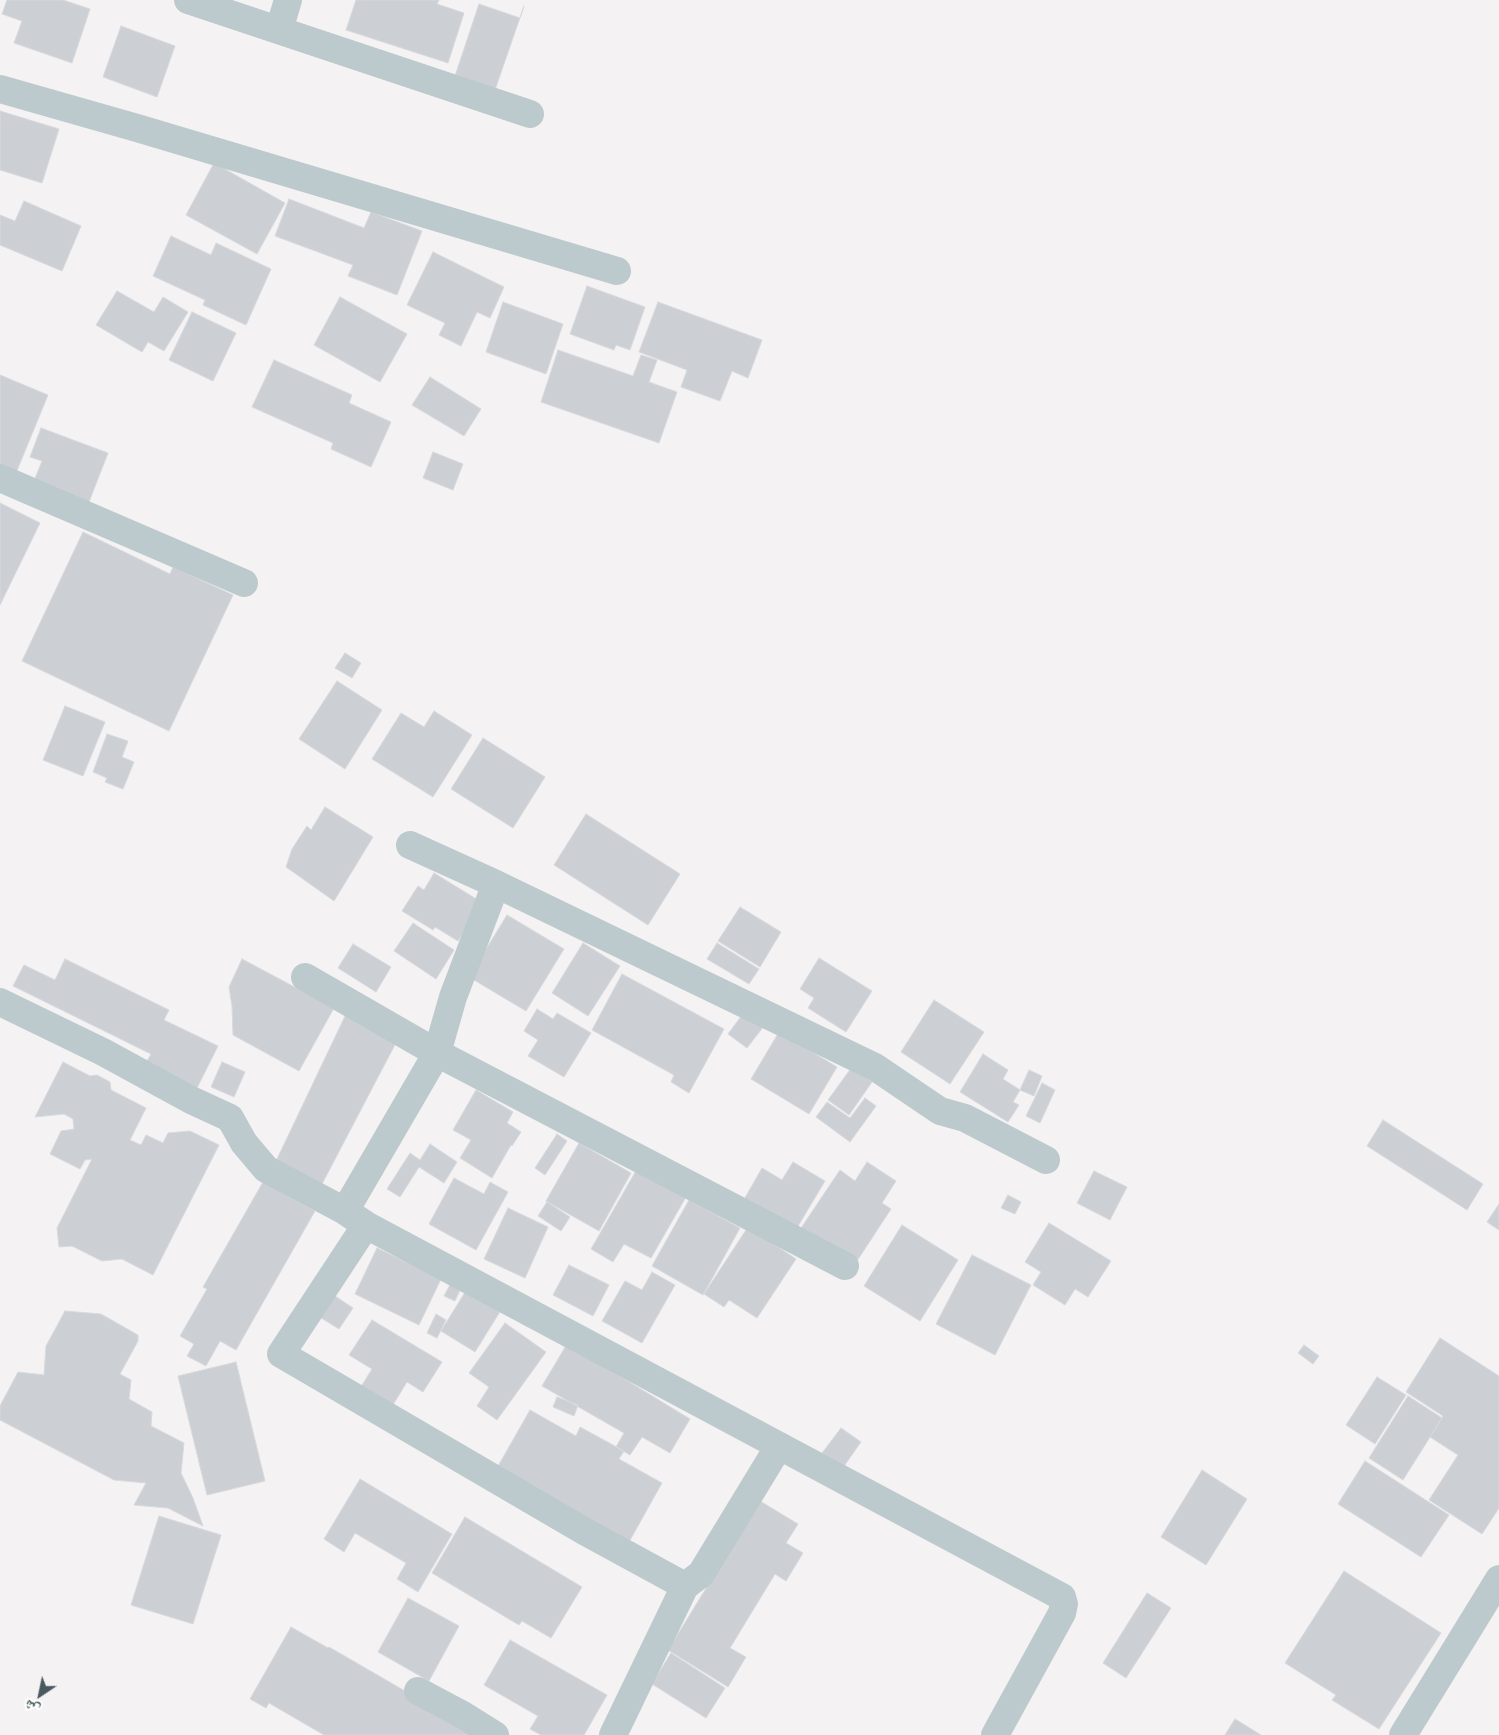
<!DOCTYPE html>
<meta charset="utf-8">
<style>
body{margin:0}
#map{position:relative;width:1499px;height:1735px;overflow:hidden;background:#f4f2f2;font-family:Manrope,"Noto Naskh Arabic",sans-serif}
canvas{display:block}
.north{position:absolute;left:15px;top:1670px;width:50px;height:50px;-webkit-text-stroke:4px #fff;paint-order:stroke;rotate:214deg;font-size:14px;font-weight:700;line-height:20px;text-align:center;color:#495a5f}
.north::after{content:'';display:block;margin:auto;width:18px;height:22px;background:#495a5f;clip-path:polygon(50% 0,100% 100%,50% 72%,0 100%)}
</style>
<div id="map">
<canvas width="1499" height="1735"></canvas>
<div class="north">ش</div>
</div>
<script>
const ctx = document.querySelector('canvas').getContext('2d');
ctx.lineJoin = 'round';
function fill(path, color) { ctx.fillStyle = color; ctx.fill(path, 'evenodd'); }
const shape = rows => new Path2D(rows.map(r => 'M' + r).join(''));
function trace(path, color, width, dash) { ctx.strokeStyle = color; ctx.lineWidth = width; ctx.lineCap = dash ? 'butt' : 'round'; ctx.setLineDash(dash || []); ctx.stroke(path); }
const building = shape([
 [7,0,63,0,90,9,72,63,14,43,22,21,2,14,7,0],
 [356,0,439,0,437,4,464,13,448,63,346,30,356,0],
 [479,4,520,18,524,6,495,90,455,76,479,4],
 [121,26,175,46,157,97,103,77,121,26],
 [0,111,59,129,42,183,0,170,0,111],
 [214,163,285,203,257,254,186,215,214,163],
 [289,199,364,228,371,212,422,231,397,295,348,276,353,265,275,236,289,199],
 [24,201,81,226,62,271,0,245,0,215,15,221,24,201],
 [171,236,211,255,216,243,271,269,246,325,203,305,205,300,153,276,171,236],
 [433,252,504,287,490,318,477,312,461,346,439,335,445,323,407,305,433,252],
 [587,286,645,307,630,350,616,345,614,350,570,334,587,286],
 [117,291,154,312,163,297,188,312,164,351,148,342,142,352,96,325,117,291],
 [340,297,407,334,380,382,314,345,340,297],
 [503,302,563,324,546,374,486,352,503,302],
 [658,302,762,340,748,378,732,371,720,401,681,387,687,370,639,352,658,302],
 [192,312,236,333,213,381,169,360,192,312],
 [558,350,633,376,641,355,657,360,649,382,677,392,659,443,541,402,558,350],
 [274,360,352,395,349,403,391,422,371,467,331,449,333,443,252,407,274,360],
 [0,375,48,395,16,473,0,466,0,375],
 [430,377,481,409,464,436,412,405,430,377],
 [41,428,108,453,89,502,34,481,42,461,30,457,41,428],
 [433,452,463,464,453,490,423,478,433,452],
 [0,503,40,523,0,605,0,503],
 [83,532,170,574,173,567,233,595,169,731,22,661,83,532],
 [345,653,361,663,352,678,335,668,345,653],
 [337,681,382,710,345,769,299,739,337,681],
 [65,706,105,722,83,776,43,760,65,706],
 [434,711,472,735,433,797,372,759,401,713,424,727,434,711],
 [107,734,128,741,122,757,134,762,123,789,105,782,107,778,93,772,107,734],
 [483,738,545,777,513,828,451,789,483,738],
 [325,807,373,837,334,901,286,867,292,849,307,826,311,830,325,807],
 [586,814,680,874,648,925,554,865,586,814],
 [434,873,478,900,469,916,473,918,458,941,435,927,433,930,402,911,418,886,424,890,434,873],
 [740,907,781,932,760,967,718,941,740,907],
 [507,915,564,949,526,1011,469,977,507,915],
 [413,923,454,950,436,979,394,951,413,923],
 [583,943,620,966,588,1016,552,993,583,943],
 [717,943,759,969,749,984,707,959,717,943],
 [353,944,391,967,376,992,338,968,353,944],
 [819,958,872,991,846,1032,808,1008,814,998,800,989,819,958],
 [65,959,169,1010,164,1020,218,1046,197,1088,146,1063,151,1054,13,986,24,965,55,980,65,959],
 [242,959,334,1008,299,1071,233,1035,232,1006,229,987,242,959],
 [622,974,724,1029,689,1093,671,1082,674,1075,592,1030,622,974],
 [934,1000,984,1032,950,1084,901,1052,934,1000],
 [537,1009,553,1019,557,1013,591,1033,564,1077,528,1056,538,1040,524,1031,537,1009],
 [745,1011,764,1026,747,1048,728,1034,745,1011],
 [347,1012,398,1039,322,1184,308,1181,277,1159,347,1012],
 [779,1032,837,1067,809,1114,751,1079,779,1032],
 [983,1054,1008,1070,1003,1079,1020,1090,1013,1102,1019,1105,1008,1122,960,1092,983,1054],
 [63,1062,90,1076,97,1075,110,1082,111,1090,146,1108,130,1140,141,1145,146,1135,163,1143,168,1133,190,1131,219,1145,153,1275,122,1259,102,1261,72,1246,59,1247,57,1228,92,1159,85,1160,80,1169,50,1154,61,1131,74,1129,73,1119,64,1114,35,1117,63,1062],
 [222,1062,245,1072,234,1097,211,1087,222,1062],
 [852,1067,872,1082,849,1115,828,1100,852,1067],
 [1029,1070,1042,1076,1034,1096,1020,1090,1029,1070],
 [1042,1083,1055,1090,1040,1123,1026,1116,1042,1083],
 [476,1090,513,1112,507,1123,521,1132,512,1146,511,1145,492,1178,460,1158,471,1140,453,1130,476,1090],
 [865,1098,876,1106,850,1142,816,1117,827,1102,850,1118,865,1098],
 [1383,1120,1483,1184,1467,1210,1367,1146,1383,1120],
 [557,1134,567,1141,545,1175,535,1168,557,1134],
 [579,1143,631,1173,599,1231,546,1201,579,1143],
 [430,1144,457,1162,444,1183,419,1167,400,1197,387,1189,410,1153,420,1160,430,1144],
 [793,1162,825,1181,794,1233,742,1203,762,1168,782,1180,793,1162],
 [867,1162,896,1181,882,1203,891,1209,853,1267,799,1231,840,1170,855,1181,867,1162],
 [637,1169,686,1197,651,1258,624,1244,613,1262,591,1249,637,1169],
 [1094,1171,1127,1187,1110,1220,1077,1203,1094,1171],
 [454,1178,484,1194,490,1182,508,1192,476,1250,429,1224,454,1178],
 [263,1182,315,1211,236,1350,220,1341,206,1366,187,1356,194,1344,180,1336,207,1289,203,1287,263,1182],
 [1008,1195,1021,1202,1015,1214,1001,1208,1008,1195],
 [689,1200,740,1228,703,1295,652,1266,689,1200],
 [547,1202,570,1217,561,1231,538,1216,547,1202],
 [1499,1204,1499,1230,1487,1222,1499,1204],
 [508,1208,548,1227,525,1278,484,1259,508,1208],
 [1049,1223,1111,1261,1088,1297,1075,1289,1065,1305,1033,1285,1041,1272,1025,1262,1049,1223],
 [902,1225,958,1260,920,1321,864,1286,902,1225],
 [748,1227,796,1259,757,1318,729,1300,724,1307,704,1294,748,1227],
 [377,1248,441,1279,419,1325,355,1294,377,1248],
 [972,1255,1031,1285,995,1355,936,1324,972,1255],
 [569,1265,609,1285,593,1316,553,1295,569,1265],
 [652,1272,675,1285,642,1343,602,1321,625,1281,642,1290,652,1272],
 [451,1283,461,1288,455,1301,444,1296,451,1283],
 [467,1289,501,1310,475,1352,441,1331,467,1289],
 [332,1294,353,1308,339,1329,318,1316,332,1294],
 [65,1311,101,1314,138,1335,138,1341,120,1374,131,1380,129,1399,152,1412,151,1426,184,1443,181,1473,193,1498,203,1526,168,1508,134,1505,146,1483,114,1480,0,1420,0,1406,18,1372,44,1375,46,1346,65,1311],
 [436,1314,446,1320,437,1338,427,1333,436,1314],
 [372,1320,442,1362,423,1392,407,1382,391,1408,359,1390,372,1369,349,1355,372,1320],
 [505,1323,546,1352,497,1420,477,1406,489,1387,469,1373,505,1323],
 [1440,1338,1499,1376,1499,1508,1482,1534,1429,1500,1458,1455,1430,1437,1443,1416,1406,1392,1440,1338],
 [567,1344,690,1419,670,1453,642,1437,630,1455,616,1447,624,1433,542,1386,567,1344],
 [1304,1345,1319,1356,1313,1364,1298,1353,1304,1345],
 [236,1362,265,1481,207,1495,178,1376,236,1362],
 [1377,1377,1406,1395,1375,1444,1346,1425,1377,1377],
 [1408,1396,1442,1418,1403,1480,1369,1458,1408,1396],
 [557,1397,578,1405,574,1416,553,1407,557,1397],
 [530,1410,576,1436,580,1427,624,1451,619,1459,662,1483,629,1542,497,1468,530,1410],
 [841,1428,861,1442,837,1476,816,1461,841,1428],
 [1365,1461,1449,1515,1421,1557,1338,1504,1365,1461],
 [1202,1470,1247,1499,1206,1565,1161,1537,1202,1470],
 [360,1479,452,1534,418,1592,397,1579,406,1563,355,1533,344,1552,324,1539,360,1479],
 [760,1501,798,1524,786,1543,803,1553,786,1581,775,1574,730,1648,746,1657,728,1687,668,1650,760,1501],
 [159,1516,221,1535,193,1624,131,1605,159,1516],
 [465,1517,582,1587,551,1638,522,1621,519,1625,432,1573,465,1517],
 [1344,1571,1441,1633,1379,1729,1332,1700,1336,1695,1285,1663,1344,1571],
 [1147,1593,1171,1608,1126,1678,1103,1663,1147,1593],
 [408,1598,459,1626,429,1681,378,1652,408,1598],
 [291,1627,328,1648,329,1647,481,1735,324,1735,269,1703,266,1708,250,1699,291,1627],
 [510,1640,607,1695,584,1735,541,1735,530,1729,538,1716,484,1685,510,1640],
 [671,1653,725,1688,706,1718,652,1684,671,1653],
 [1235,1719,1261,1735,1225,1735,1235,1719]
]);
fill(building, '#ccd0d4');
trace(building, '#d6d9dd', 1);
trace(shape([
 [188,0,530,114],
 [279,30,288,0],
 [0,89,137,128,617,271],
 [0,478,244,583],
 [410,845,496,884,875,1067,940,1111,965,1118,1046,1160],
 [305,977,437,1053,845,1266],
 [0,1002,103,1052,191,1100,230,1118,244,1143,266,1169,345,1211,366,1225,1062,1597,1064,1604,1062,1613,995,1735],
 [345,1211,437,1053,453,997,496,884],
 [366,1225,281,1354,584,1531,685,1586],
 [418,1691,463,1715,495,1735],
 [613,1735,685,1586,701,1574,779,1446],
 [1403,1735,1499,1579]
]), '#bdcacd', 28);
</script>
